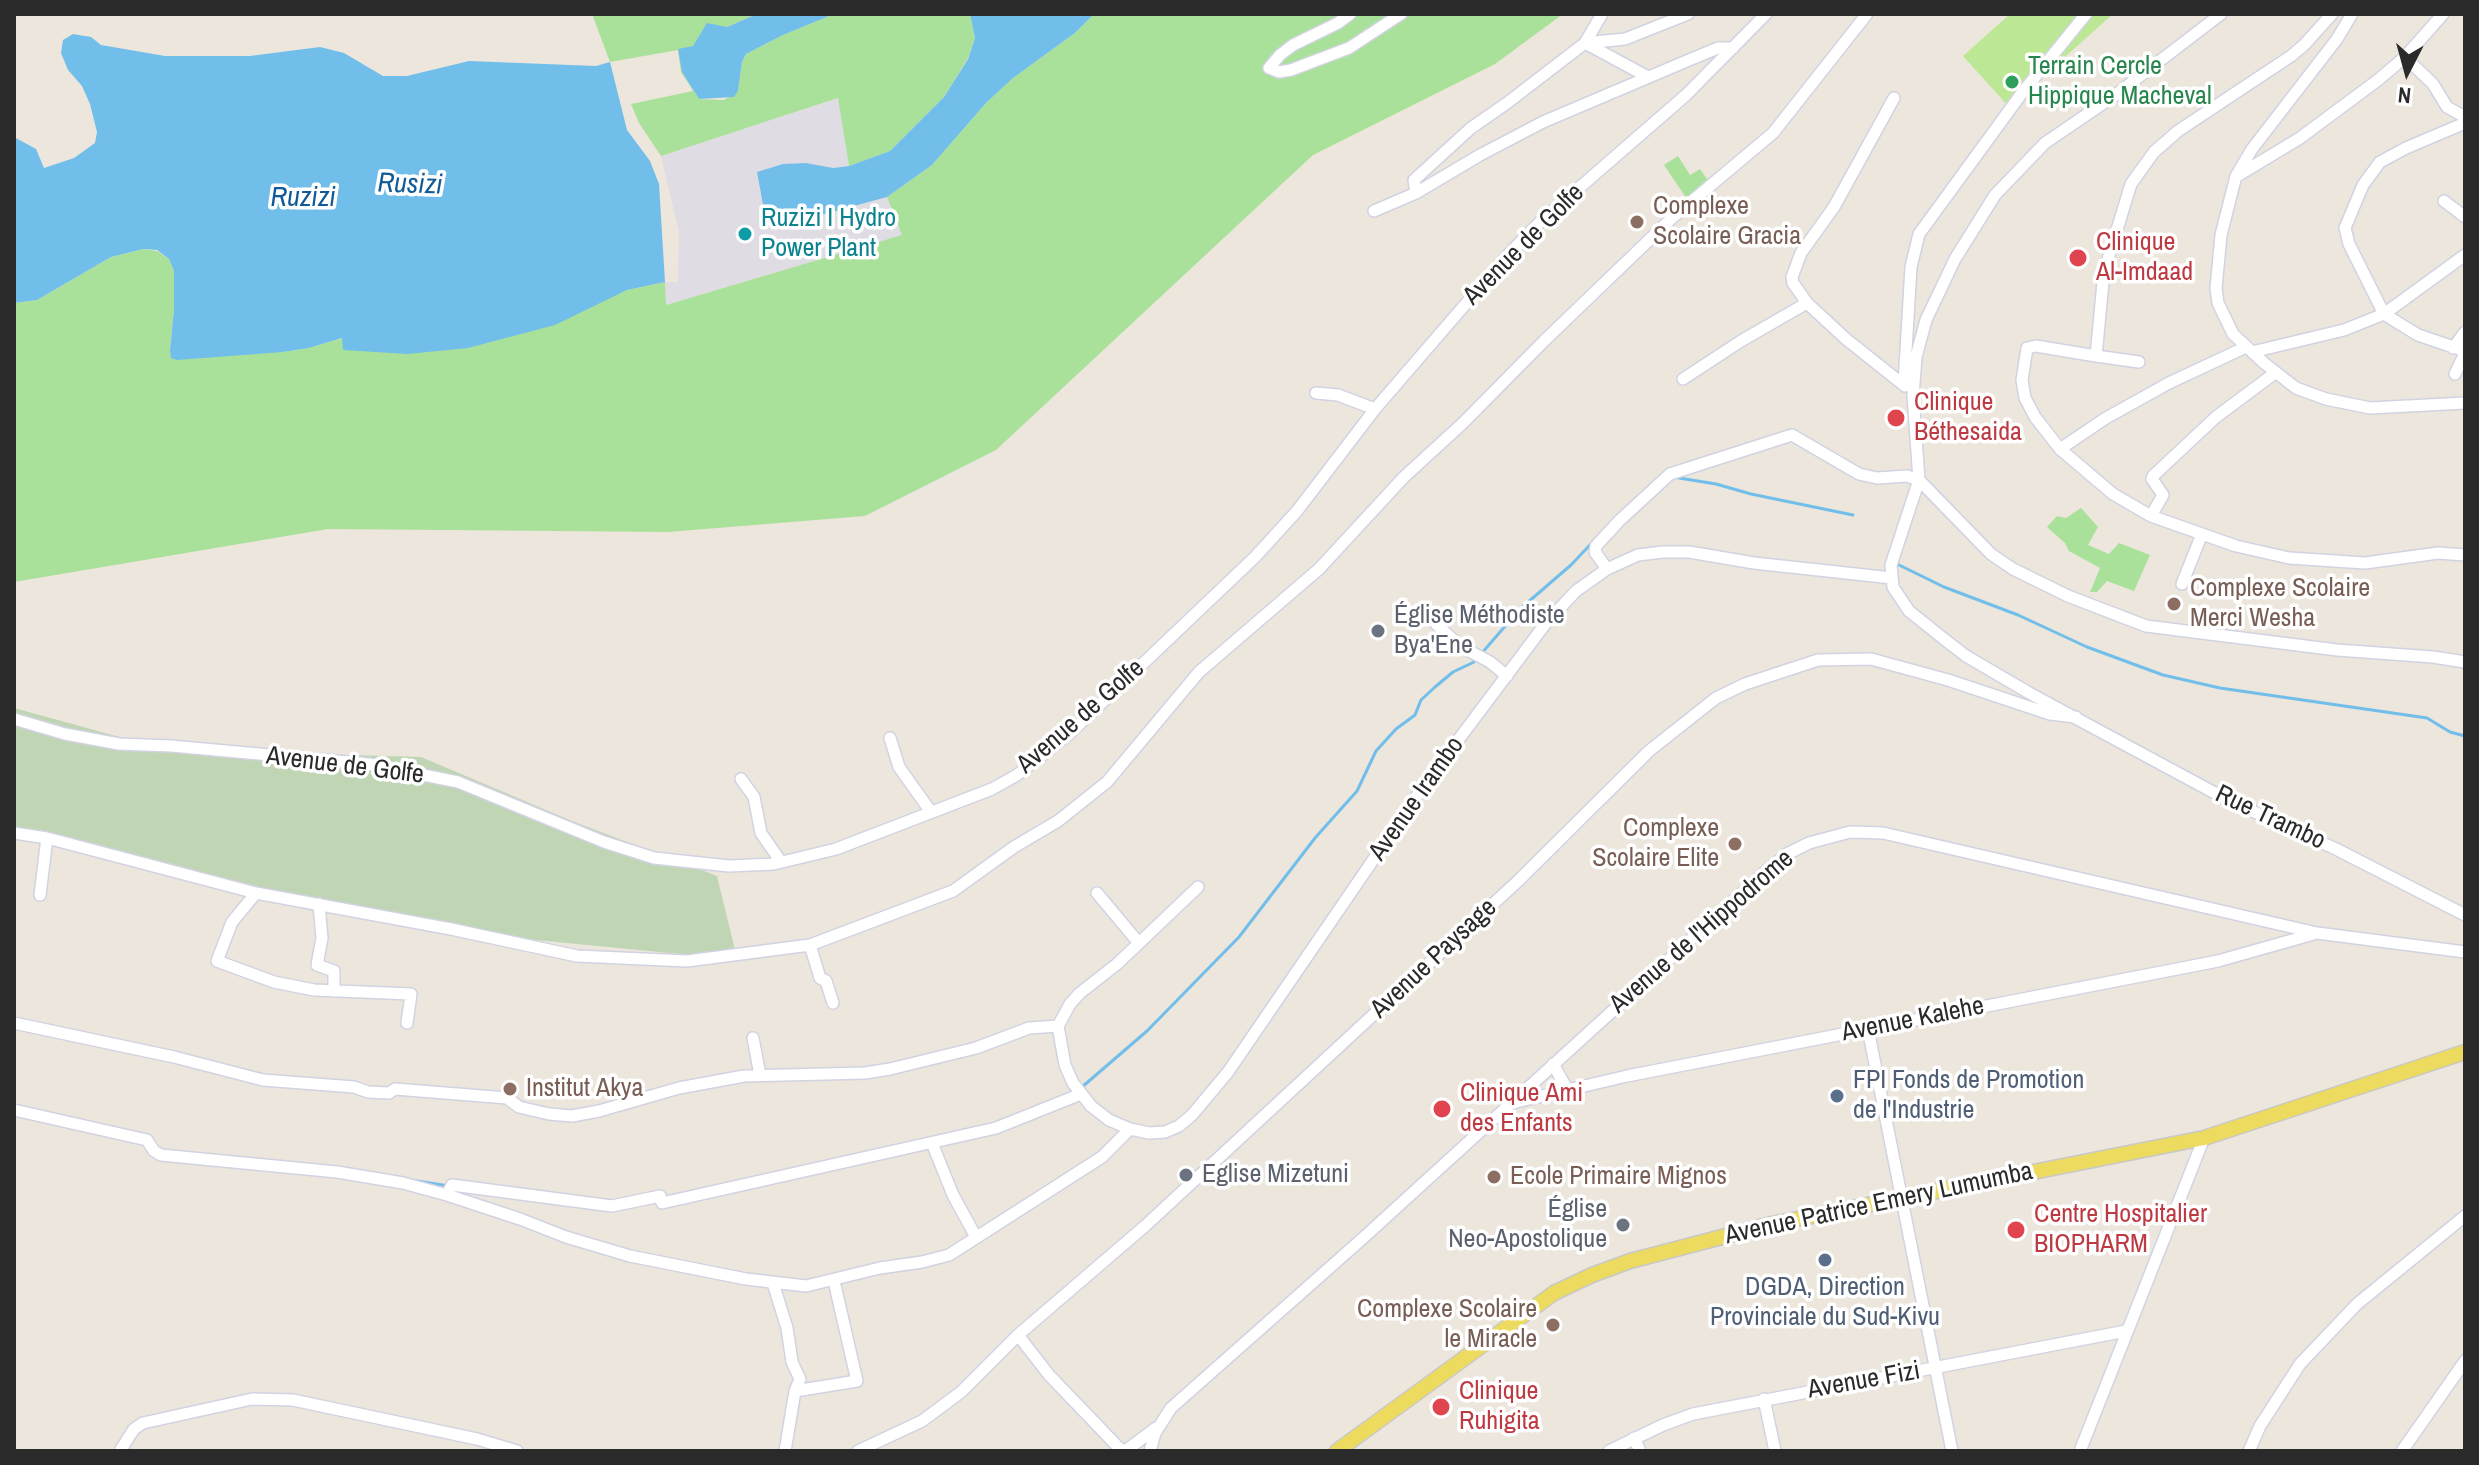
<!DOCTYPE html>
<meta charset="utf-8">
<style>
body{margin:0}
#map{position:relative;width:2479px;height:1465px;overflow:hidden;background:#ece6dc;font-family:"Archivo Narrow",sans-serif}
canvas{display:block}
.frame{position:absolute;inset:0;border:16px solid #2a2a2a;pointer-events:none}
.north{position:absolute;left:2367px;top:32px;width:80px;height:80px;-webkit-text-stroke:6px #fff;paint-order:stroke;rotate:186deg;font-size:22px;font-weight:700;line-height:32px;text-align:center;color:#2a2a2a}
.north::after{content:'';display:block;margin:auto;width:28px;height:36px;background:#2a2a2a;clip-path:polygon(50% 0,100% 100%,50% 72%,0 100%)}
</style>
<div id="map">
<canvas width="2479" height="1465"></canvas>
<div class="frame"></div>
<div class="north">N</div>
</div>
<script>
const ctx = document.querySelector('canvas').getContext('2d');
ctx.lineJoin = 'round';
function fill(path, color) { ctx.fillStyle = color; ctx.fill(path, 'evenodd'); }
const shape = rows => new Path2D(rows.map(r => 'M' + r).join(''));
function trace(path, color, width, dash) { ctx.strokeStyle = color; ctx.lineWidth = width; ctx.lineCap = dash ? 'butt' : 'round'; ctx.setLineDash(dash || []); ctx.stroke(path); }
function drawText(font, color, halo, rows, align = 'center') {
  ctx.font = font + ' "Archivo Narrow",sans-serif'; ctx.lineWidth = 7; ctx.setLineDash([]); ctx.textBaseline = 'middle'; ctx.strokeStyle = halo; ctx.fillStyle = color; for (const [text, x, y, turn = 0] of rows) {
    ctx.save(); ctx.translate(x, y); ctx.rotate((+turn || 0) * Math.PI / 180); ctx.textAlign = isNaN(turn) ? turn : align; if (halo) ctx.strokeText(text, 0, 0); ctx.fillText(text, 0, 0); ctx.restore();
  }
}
fill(shape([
 [839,98,849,166,833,168,806,163,757,172,766,220,825,214,887,197,903,235,666,305,665,282,678,282,679,232,661,156]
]), '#dfdce4');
fill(shape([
 [592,14,757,14,727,27,682,72,699,99,724,100,738,91,742,62,746,54,783,35,834,14,970,14,975,38,968,58,944,97,890,151,849,166,838,98,661,156,639,123,631,104,693,91,681,72,678,50,610,62],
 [1094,14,1563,14,1495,64,1313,155,996,450,865,516,668,532,328,529,14,582,14,303,37,300,111,257,143,249,157,251,169,259,174,271,174,308,170,350,283,352,309,348,343,338,344,350,375,350,594,304,627,290,665,282,666,305,902,235,887,197,932,165,986,103,1013,78,1075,33],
 [1678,156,1690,175,1700,169,1710,183,1687,199,1664,165],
 [2081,508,2098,527,2088,545,2109,554,2119,543,2150,555,2134,591,2107,581,2097,592,2090,592,2100,568,2069,551,2065,543,2047,527,2057,516,2066,518]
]), '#aae19a');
fill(shape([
 [14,708,167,750,421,757,572,821,717,876,735,950,690,955,536,940,274,891,69,844,14,836]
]), '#c0d5b4');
fill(shape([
 [2010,14,2113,14,2009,107,1963,56]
]), '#bce896');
fill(shape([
 [757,14,834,14,783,35,746,54,742,62,738,91,734,97,699,99,682,72,678,49,693,46,707,23,727,27],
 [970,14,1094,14,1075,33,1013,78,986,103,932,165,887,197,825,214,766,221,757,172,783,164,806,163,833,168,849,166,890,151,944,97,968,59,975,38],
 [73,34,91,37,101,45,165,56,250,56,320,47,344,53,383,76,407,76,469,61,596,66,610,62,627,130,650,161,659,184,665,282,627,290,555,325,468,348,407,354,343,350,342,338,309,348,283,352,177,360,171,358,170,350,174,309,174,271,169,259,157,250,143,249,111,257,37,300,14,303,14,137,36,149,44,168,74,158,95,143,97,132,90,104,82,86,68,70,61,53,63,40]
]), '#71beeb');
trace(shape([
 [1673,477,1716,484,1751,494,1853,515],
 [1897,564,1944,587,2018,615,2087,647,2163,675,2220,688,2427,718,2450,732,2465,736],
 [1481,654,1520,609,1571,565,1605,529],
 [1082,1087,1147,1031,1239,937,1315,838,1357,791,1376,751,1396,729,1415,715,1421,700,1435,687,1453,672,1474,662],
 [417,1181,449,1186]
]), '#71beeb', 3);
const minor = shape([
 [1350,14,1338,23,1293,45,1280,55,1269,68,1279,72,1291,70,1349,48,1401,14],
 [2221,14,2114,96,2045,143,1995,195,1955,259,1926,320,1916,357,1913,396,1919,480,1891,565,1893,587,1909,611,1944,639,1966,656,2031,694,2226,799,2336,849,2465,915],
 [2332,14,2304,45,2291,56,2178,131,2154,152,2131,184,2104,272,2096,356,2036,346,2027,348,2022,380,2025,398,2035,417,2060,449,2113,494,2151,516,2236,546,2289,558,2365,563,2438,553,2465,555],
 [2352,14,2337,39,2252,149,2236,176,2221,235,2216,288,2218,303,2233,334,2264,363,2296,388,2326,399,2370,408,2465,403],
 [1585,43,1625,39,1688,14],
 [1585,43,1648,77],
 [2405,57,2433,84,2447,107,2465,117],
 [1894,98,1834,207,1801,253,1792,277,1793,283,1807,303,1846,339,1905,386],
 [2465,123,2406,148,2380,162,2363,185,2345,228,2349,244,2384,314,2418,335,2465,351],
 [2237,176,2300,138,2378,80,2405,57,2443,14],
 [1416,193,1414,180,1471,128,1507,103,1585,43,1602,14],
 [2444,201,2465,217],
 [1374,211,1416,193,1480,155,1543,122,1689,60,1718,48,1733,48],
 [2453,348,2465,332],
 [2252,352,2344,330,2384,314,2465,255],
 [2096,356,2139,362],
 [2455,374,2465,353],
 [1683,379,1741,341,1807,303],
 [1904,384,1911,267,1919,234,2022,93,2086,14],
 [1316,393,1338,395,1375,409],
 [2060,449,2106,418,2169,383,2246,347],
 [2151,516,2163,495,2152,479,2153,476,2216,417,2275,373],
 [1607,569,1595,552,1596,546,1619,521,1670,474,1792,435,1859,474,1877,478,1907,476,1919,480,1991,554,2013,569,2068,596,2146,626,2337,650,2433,657,2465,662],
 [2182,584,2202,534],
 [1436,624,1460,646,1490,662,1507,676],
 [14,719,65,734,119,744,171,746,369,764,458,782,604,842,654,858,729,866,774,864,836,849,992,789,1017,775,1070,733,1255,557,1297,511,1375,409,1507,256,1541,221,1686,95,1766,14],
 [890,738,899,767,931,812],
 [741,779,754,797,761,833,781,862],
 [14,833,47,838,256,893,451,929,577,956,687,961,810,945,953,891,1014,847,1058,821,1107,782,1199,672,1319,569,1404,477,1463,423,1544,341,1673,217,1773,133,1867,14],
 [256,893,232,922,217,961,274,982,314,990,411,994,407,1023],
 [1097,893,1138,942],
 [40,895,47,838],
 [319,904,322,938,317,965,334,971,334,991],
 [810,945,820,978,826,981,833,1003],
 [14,1023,174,1057,263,1080,354,1087,368,1092,389,1093,395,1089,507,1098,519,1107,549,1114,572,1116,599,1111,679,1088,744,1076,865,1073,890,1069,976,1048,1029,1028,1058,1026],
 [1058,1026,1065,1065,1073,1083,1091,1106,1109,1120,1130,1129,1149,1133,1165,1132,1179,1126,1192,1115,1228,1072,1423,787,1546,623,1576,591,1607,569,1638,555,1663,552,1689,552,1754,563,1892,578],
 [1058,1026,1070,1004,1080,993,1117,964,1198,887],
 [1868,1029,1952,1451],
 [753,1038,760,1075],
 [1553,1064,1567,1089],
 [1512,1103,1627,1076,2218,961,2317,933],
 [14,1110,147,1140,154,1151,161,1155,337,1172,403,1183,447,1195,452,1185,612,1206,660,1196,662,1203,996,1128,1081,1094],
 [932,1143,953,1195,976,1237],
 [447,1195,520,1219,566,1237,630,1256,746,1279,806,1286,880,1268,922,1262,949,1255,1102,1157,1130,1129],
 [773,1283,787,1328,792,1362,800,1379,795,1391],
 [1018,1335,1049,1375,1121,1450],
 [1764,1399,1775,1451],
 [1634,1438,1640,1451],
 [120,1451,134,1429,143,1423,252,1399,293,1400,477,1439,517,1451],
 [785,1451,795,1391,857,1381,834,1281],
 [858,1451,922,1421,961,1392,1018,1335,1145,1226,1518,881,1649,751,1716,698,1745,684,1818,660,1871,659,1948,680,2050,714,2076,717],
 [1119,1451,1128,1449,1156,1428],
 [1150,1451,1155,1433,1171,1408,1362,1239,1765,872,1787,854,1809,843,1850,832,1883,833,2317,933,2465,952],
 [1609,1451,1663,1425,1693,1414,2126,1331],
 [2080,1451,2204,1138],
 [2249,1451,2260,1426,2300,1364,2357,1304,2465,1216],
 [2402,1451,2465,1361]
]);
const major = shape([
 [1337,1451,1554,1293,1592,1275,1630,1261,1772,1224,2204,1138,2465,1052]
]);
trace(minor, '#d1d3e2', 14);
trace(major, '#c8c8c8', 17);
trace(minor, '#fff', 11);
trace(major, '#eddb60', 14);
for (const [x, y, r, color] of [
 [2012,82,8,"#2e9e5b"],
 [1637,222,8,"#8d6e63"],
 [745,234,8,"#0f9aa8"],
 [2078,258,10,"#e0444e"],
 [1896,418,10,"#e0444e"],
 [2174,604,8,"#8d6e63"],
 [1378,631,8,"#6b7280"],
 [1735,844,8,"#8d6e63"],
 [510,1089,8,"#8d6e63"],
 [1837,1096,8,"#5c6f8a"],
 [1442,1109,10,"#e0444e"],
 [1186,1175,8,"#6b7280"],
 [1494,1177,8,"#8d6e63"],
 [1623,1225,8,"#6b7280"],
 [2016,1230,10,"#e0444e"],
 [1825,1260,8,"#5c6f8a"],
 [1553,1325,8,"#8d6e63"],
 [1441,1407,10,"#e0444e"]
]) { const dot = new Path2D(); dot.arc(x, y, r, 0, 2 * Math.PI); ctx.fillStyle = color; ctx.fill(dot); trace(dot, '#fff', 3); }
drawText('26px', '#27864d', '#fff', [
 ["Terrain Cercle",2028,67],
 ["Hippique Macheval",2028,97]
], 'left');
drawText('26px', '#785e54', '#fff', [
 ["Complexe",1653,207],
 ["Scolaire Gracia",1653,237],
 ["Complexe Scolaire",2190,589],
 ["Merci Wesha",2190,619],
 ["Complexe",1719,829,"right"],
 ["Scolaire Elite",1719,859,"right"],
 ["Institut Akya",526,1089],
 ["Ecole Primaire Mignos",1510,1177],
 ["Complexe Scolaire",1537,1310,"right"],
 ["le Miracle",1537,1340,"right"]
], 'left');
drawText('26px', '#0d838f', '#fff', [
 ["Ruzizi I Hydro",761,219],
 ["Power Plant",761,249]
], 'left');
drawText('26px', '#be3a42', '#fff', [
 ["Clinique",2096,243],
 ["Al-Imdaad",2096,273],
 ["Clinique",1914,403],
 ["Béthesaida",1914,433],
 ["Clinique Ami",1460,1094],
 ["des Enfants",1460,1124],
 ["Centre Hospitalier",2034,1215],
 ["BIOPHARM",2034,1245],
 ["Clinique",1459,1392],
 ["Ruhigita",1459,1422]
], 'left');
drawText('26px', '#2a2a2a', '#fff', [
 ["Avenue de Golfe",1524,245,-45],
 ["Avenue de Golfe",1081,717,-41],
 ["Avenue de Golfe",345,766,7],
 ["Avenue Irambo",1417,799,-55],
 ["Rue Trambo",2270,818,25],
 ["Avenue de l'Hippodrome",1702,932,-41],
 ["Avenue Paysage",1434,959,-43],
 ["Avenue Kalehe",1913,1020,-11],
 ["Avenue Patrice Emery Lumumba",1879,1204,-12],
 ["Avenue Fizi",1864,1381,-10]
]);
drawText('26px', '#5b616d', '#fff', [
 ["Église Méthodiste",1394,616],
 ["Bya'Ene",1394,646],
 ["Eglise Mizetuni",1202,1175],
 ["Église",1607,1210,"right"],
 ["Neo-Apostolique",1607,1240,"right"]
], 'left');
drawText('26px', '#4e5e75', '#fff', [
 ["FPI Fonds de Promotion",1853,1081],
 ["de l'Industrie",1853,1111],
 ["DGDA, Direction",1825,1288,"center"],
 ["Provinciale du Sud-Kivu",1825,1318,"center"]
], 'left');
drawText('italic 28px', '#115a97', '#fff', [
 ["Rusizi",410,185,2],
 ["Ruzizi",303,198]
]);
</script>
